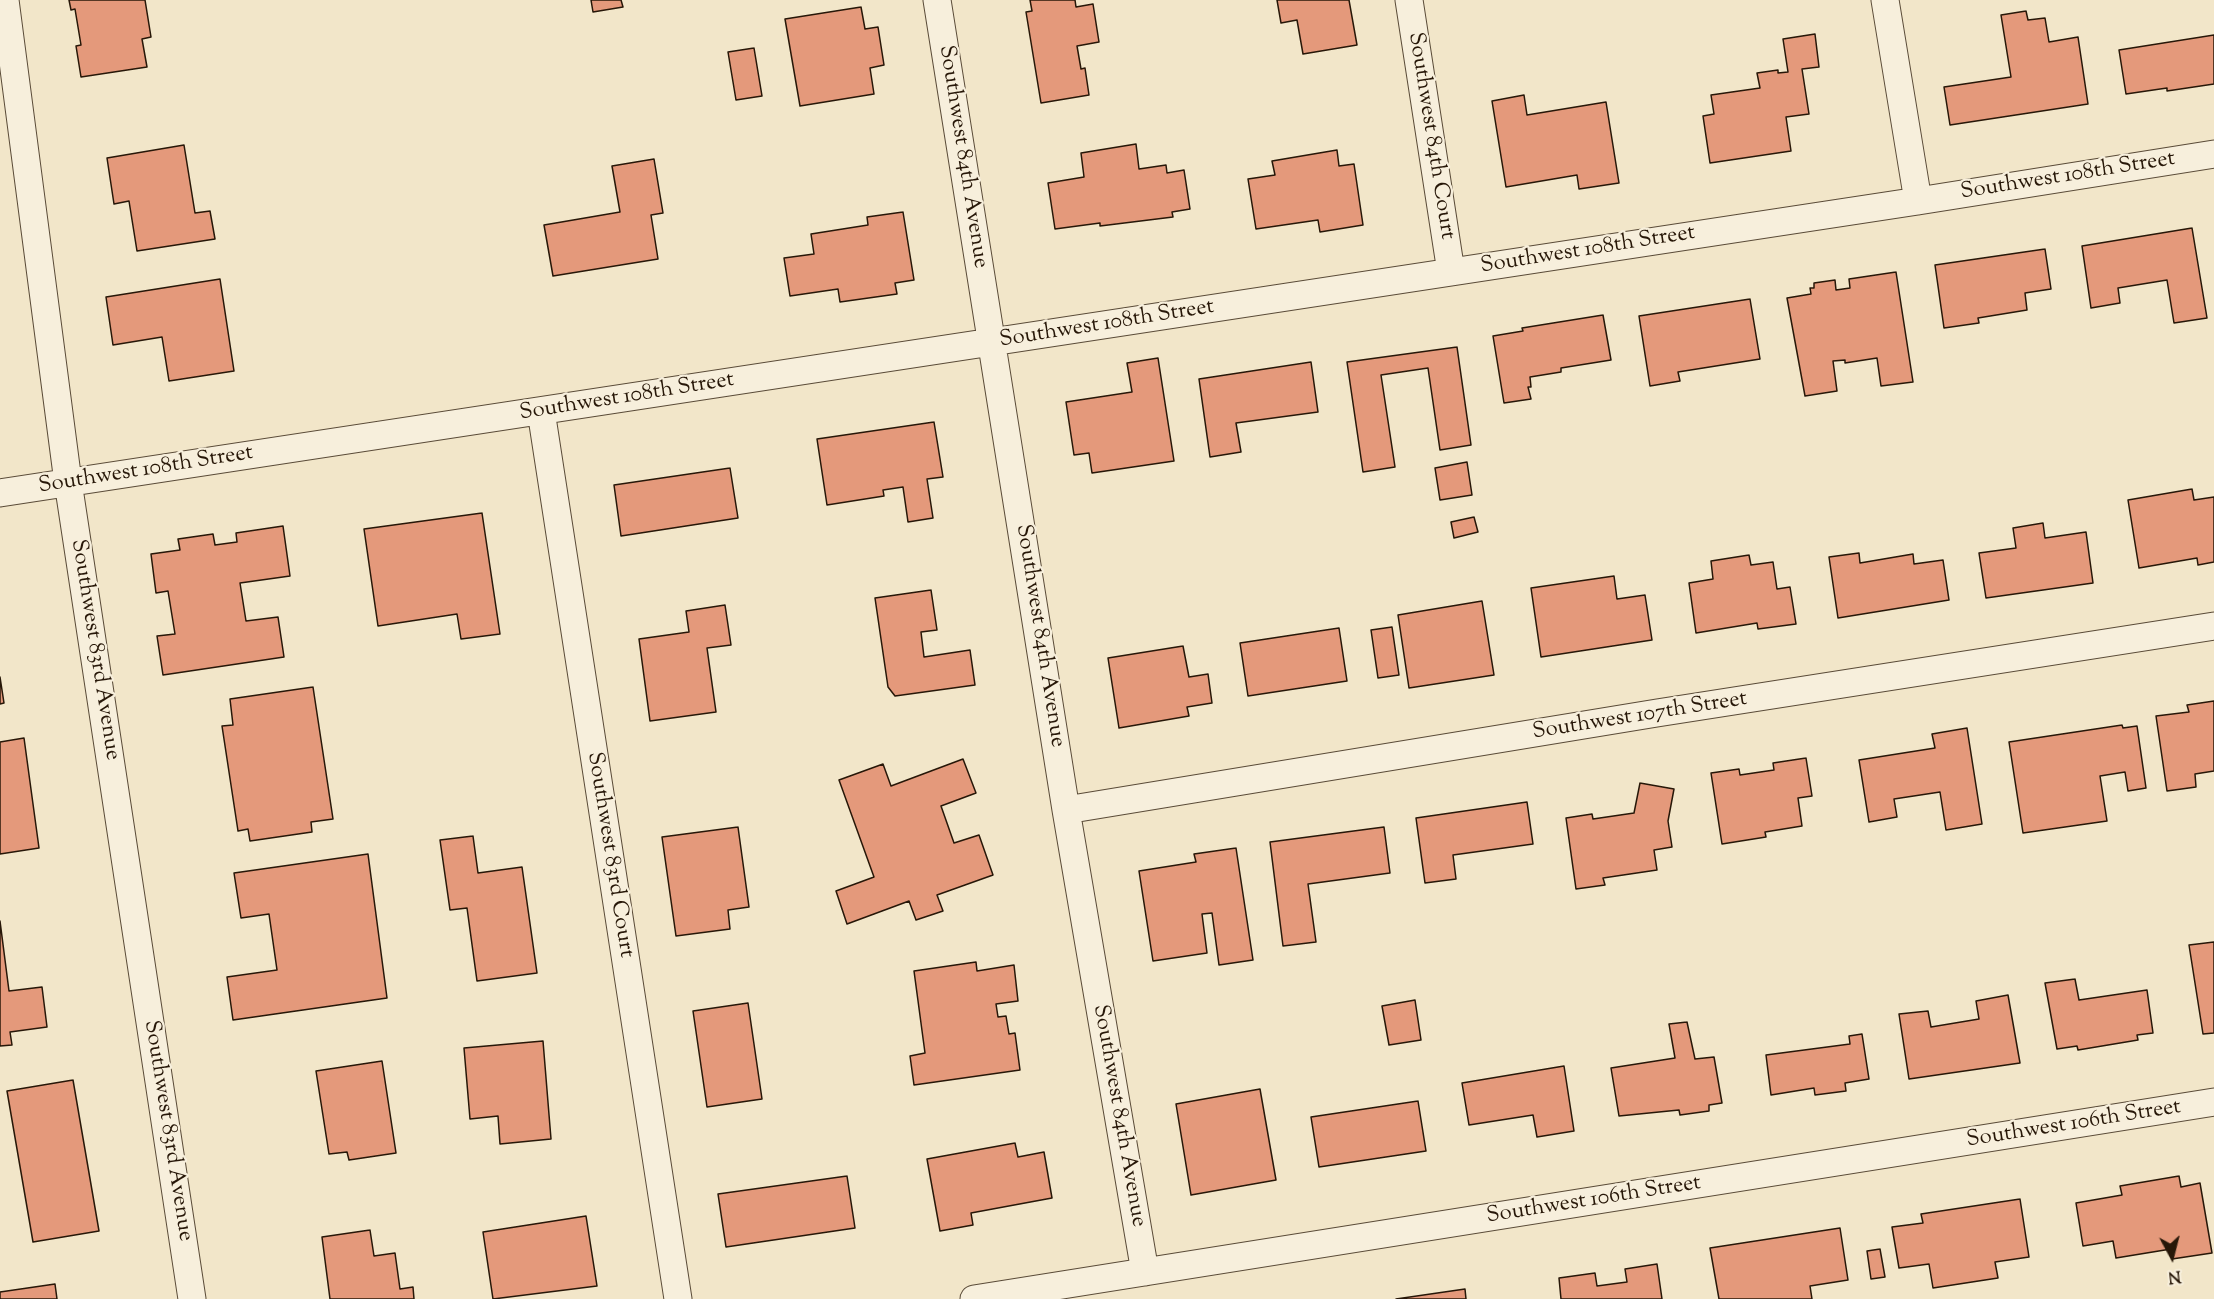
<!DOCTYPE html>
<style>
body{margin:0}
#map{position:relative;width:2214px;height:1299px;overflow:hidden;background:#f2e6c9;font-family:"Sorts Mill Goudy",serif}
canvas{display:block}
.north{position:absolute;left:2142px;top:1227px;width:60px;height:60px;-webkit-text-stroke:4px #f7efdc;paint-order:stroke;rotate:173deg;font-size:16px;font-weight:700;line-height:24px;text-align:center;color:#271708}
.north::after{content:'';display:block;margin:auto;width:21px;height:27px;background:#271708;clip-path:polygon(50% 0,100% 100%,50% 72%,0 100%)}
</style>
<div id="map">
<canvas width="2214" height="1299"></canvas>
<div class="north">N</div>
</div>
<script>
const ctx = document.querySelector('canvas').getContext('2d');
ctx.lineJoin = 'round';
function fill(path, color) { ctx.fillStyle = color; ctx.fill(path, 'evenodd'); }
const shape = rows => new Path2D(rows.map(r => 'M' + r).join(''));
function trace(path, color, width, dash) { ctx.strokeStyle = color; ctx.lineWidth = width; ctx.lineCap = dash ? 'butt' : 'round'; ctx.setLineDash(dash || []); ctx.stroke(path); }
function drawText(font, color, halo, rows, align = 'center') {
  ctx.font = font + ' "Sorts Mill Goudy",serif'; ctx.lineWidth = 4.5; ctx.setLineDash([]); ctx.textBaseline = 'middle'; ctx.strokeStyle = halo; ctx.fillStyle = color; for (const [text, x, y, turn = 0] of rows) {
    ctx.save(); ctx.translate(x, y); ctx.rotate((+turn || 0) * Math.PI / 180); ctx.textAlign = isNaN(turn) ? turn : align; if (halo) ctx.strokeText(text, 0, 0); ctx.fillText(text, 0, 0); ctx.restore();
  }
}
const building = shape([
 [69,0,145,0,151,37,142,39,147,67,81,77,76,46,81,45,75,9,71,10,69,0],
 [591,0,621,0,623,7,593,12,591,0],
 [1030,0,1075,0,1076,7,1093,4,1099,42,1077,46,1081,69,1085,68,1089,95,1041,103,1026,12,1032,11,1030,0],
 [1277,0,1349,0,1357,45,1303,54,1297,20,1281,23,1277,0],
 [861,7,865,29,878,27,884,65,870,68,874,94,800,106,785,19,861,7],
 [2026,11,2028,20,2045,18,2049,42,2078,37,2088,104,1950,125,1944,87,2011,77,2001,15,2026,11],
 [1815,34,1819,67,1802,69,1809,114,1786,117,1791,151,1710,163,1703,116,1714,114,1711,95,1760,88,1757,73,1778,70,1778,73,1788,72,1783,39,1815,34],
 [2214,35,2214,84,2167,91,2167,88,2126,94,2119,50,2214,35],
 [754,48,762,96,736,100,728,52,754,48],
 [1524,95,1527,115,1606,102,1619,183,1579,189,1577,175,1506,187,1492,101,1524,95],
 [1136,144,1139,169,1166,165,1167,173,1184,170,1190,209,1172,212,1173,217,1100,226,1100,223,1055,229,1048,183,1084,177,1081,153,1136,144],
 [184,145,195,213,210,211,215,239,137,251,129,201,114,204,107,158,184,145],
 [1337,150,1339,166,1354,164,1363,225,1320,232,1318,220,1256,229,1248,179,1275,175,1272,161,1337,150],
 [654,159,663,213,651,215,658,259,553,276,544,225,620,212,612,166,654,159],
 [903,212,914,280,895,283,897,294,840,302,838,289,790,296,784,258,814,254,811,234,868,225,867,217,903,212],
 [2192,228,2207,318,2174,323,2167,280,2118,288,2120,303,2091,308,2082,246,2192,228],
 [2045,249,2051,289,2025,293,2027,310,1978,318,1979,323,1944,328,1935,265,2045,249],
 [1896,272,1913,382,1881,386,1877,358,1845,363,1845,360,1833,361,1837,391,1805,396,1787,298,1811,294,1810,288,1814,288,1814,283,1835,280,1836,290,1850,288,1849,279,1896,272],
 [220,279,234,371,169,381,162,337,113,345,106,297,220,279],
 [1750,299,1760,359,1678,372,1680,381,1650,386,1639,316,1750,299],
 [1603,315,1611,360,1561,368,1561,372,1530,377,1531,387,1528,387,1531,399,1504,403,1493,336,1523,331,1522,328,1603,315],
 [1457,347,1471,445,1440,450,1428,368,1381,375,1395,467,1363,472,1347,362,1457,347],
 [1158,358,1174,461,1092,473,1089,453,1074,455,1066,402,1132,392,1127,363,1158,358],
 [1311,362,1318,412,1236,423,1241,452,1210,457,1199,379,1311,362],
 [934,422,943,477,927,479,933,518,908,522,903,487,883,490,884,496,827,505,817,439,934,422],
 [1467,462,1472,495,1440,500,1435,468,1467,462],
 [730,468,738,518,621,536,614,485,730,468],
 [2192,489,2194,500,2214,497,2214,562,2198,565,2197,558,2139,568,2128,500,2192,489],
 [482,513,500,634,461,639,457,614,378,626,364,529,482,513],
 [1474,517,1478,532,1454,538,1451,522,1474,517],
 [2043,523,2045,538,2086,532,2093,583,1986,598,1979,553,2016,548,2013,528,2043,523],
 [283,526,290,576,240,583,246,621,278,617,284,657,163,675,157,636,175,634,168,591,156,593,151,554,180,550,178,539,213,534,215,545,237,542,236,533,283,526],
 [1859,553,1860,563,1913,554,1914,564,1943,560,1949,600,1838,618,1829,557,1859,553],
 [1749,555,1751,565,1773,562,1777,589,1790,587,1796,624,1758,629,1757,623,1696,633,1689,583,1713,579,1711,561,1749,555],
 [1614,576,1617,599,1645,595,1652,640,1541,657,1531,588,1614,576],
 [931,590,937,630,921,632,924,657,970,650,975,685,895,696,888,687,875,598,931,590],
 [1482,601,1494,675,1409,688,1398,615,1482,601],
 [725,605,731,645,707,648,716,712,650,721,639,639,689,632,686,611,725,605],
 [1392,627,1399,675,1378,678,1371,630,1392,627],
 [1339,628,1347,681,1248,696,1240,643,1339,628],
 [1183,646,1189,677,1208,674,1212,703,1187,707,1189,716,1119,728,1108,658,1183,646],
 [0,677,4,703,0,704,0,677],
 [313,687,333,819,311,822,312,832,250,841,248,829,238,831,222,726,233,725,230,699,313,687],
 [2214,701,2214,771,2195,774,2196,787,2167,791,2156,716,2189,712,2187,705,2214,701],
 [2122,725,2123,728,2137,726,2146,788,2128,791,2125,772,2100,776,2107,821,2023,833,2009,742,2122,725],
 [1967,728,1982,824,1946,830,1940,792,1894,799,1897,817,1869,822,1859,760,1935,748,1932,734,1967,728],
 [24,738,39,848,0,854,0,742,24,738],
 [1806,758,1812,796,1798,798,1802,826,1765,832,1766,837,1722,844,1711,773,1739,769,1740,775,1774,770,1773,763,1806,758],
 [963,759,976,793,941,806,954,843,979,835,993,875,937,895,943,911,916,920,909,901,847,924,836,891,874,877,839,780,883,764,891,786,963,759],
 [1640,783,1674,789,1668,821,1672,847,1654,850,1657,870,1603,878,1605,885,1576,889,1566,818,1592,814,1593,819,1634,813,1640,783],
 [1527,802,1533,844,1453,855,1456,879,1425,883,1416,818,1527,802],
 [738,827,749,907,728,910,730,929,676,936,662,837,738,827],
 [1384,827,1390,873,1308,884,1316,942,1283,946,1270,842,1384,827],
 [473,836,478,873,522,867,537,973,477,981,467,908,450,910,440,840,473,836],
 [1236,848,1253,960,1219,965,1212,913,1202,914,1207,953,1153,961,1139,871,1196,862,1194,854,1236,848],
 [368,854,387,998,233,1020,227,977,277,970,269,914,241,918,234,873,368,854],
 [0,921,9,991,42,987,47,1027,10,1032,12,1045,0,1046,0,921],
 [2214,942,2214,1033,2203,1034,2189,945,2214,942],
 [976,962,977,971,1014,965,1018,1001,996,1004,998,1017,1006,1016,1009,1034,1015,1033,1020,1070,914,1085,910,1056,925,1053,914,971,976,962],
 [2075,979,2079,1000,2147,990,2153,1033,2137,1035,2138,1040,2078,1050,2077,1046,2057,1049,2045,983,2075,979],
 [2008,995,2020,1063,1909,1079,1899,1014,1928,1011,1931,1027,1979,1019,1976,1001,2008,995],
 [1415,1000,1421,1040,1389,1045,1382,1006,1415,1000],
 [748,1003,762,1099,707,1107,693,1011,748,1003],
 [1687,1022,1695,1059,1714,1057,1722,1103,1709,1105,1709,1111,1680,1115,1679,1110,1619,1116,1611,1068,1675,1058,1669,1024,1687,1022],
 [1862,1034,1869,1079,1845,1083,1846,1091,1815,1095,1814,1088,1771,1095,1766,1055,1850,1044,1849,1036,1862,1034],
 [543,1041,551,1139,500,1144,498,1116,470,1119,464,1048,543,1041],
 [382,1061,396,1153,349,1160,347,1152,329,1154,316,1071,382,1061],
 [1564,1066,1574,1131,1537,1137,1533,1115,1469,1125,1462,1083,1564,1066],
 [73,1080,99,1231,33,1242,7,1091,73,1080],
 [1260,1089,1276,1180,1191,1195,1176,1104,1260,1089],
 [1418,1101,1426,1151,1319,1167,1311,1117,1418,1101],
 [1015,1143,1018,1157,1044,1152,1052,1198,971,1213,973,1225,940,1231,927,1159,1015,1143],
 [847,1176,855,1228,726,1247,718,1194,847,1176],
 [2179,1176,2181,1187,2200,1183,2212,1253,2172,1259,2171,1249,2116,1258,2113,1241,2083,1246,2076,1203,2122,1195,2120,1186,2179,1176],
 [2020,1199,2029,1257,1995,1262,1998,1278,1933,1288,1929,1264,1899,1268,1892,1227,1923,1223,1921,1214,2020,1199],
 [586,1216,597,1286,493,1299,483,1232,586,1216],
 [1840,1228,1848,1280,1810,1286,1812,1299,1719,1299,1710,1248,1840,1228],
 [370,1230,374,1256,395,1253,400,1289,413,1287,414,1299,330,1299,322,1237,370,1230],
 [1880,1249,1885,1277,1871,1279,1867,1251,1880,1249],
 [1657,1264,1662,1299,1561,1299,1559,1278,1595,1273,1597,1286,1627,1282,1625,1269,1657,1264],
 [55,1284,57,1299,0,1299,0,1292,55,1284],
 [1465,1289,1466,1299,1396,1299,1465,1289]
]);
fill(building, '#e4997b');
trace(building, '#271708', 1.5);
const street = shape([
 [5,0,68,482,192,1299],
 [937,0,1066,810,1145,1272],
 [1409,0,1451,272],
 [1885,0,1918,201],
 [541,411,678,1299],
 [0,493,1918,201,2214,154],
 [1066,810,1657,713,2214,626],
 [974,1299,2214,1102]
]);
trace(street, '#5a4b38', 29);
trace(street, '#f7efdc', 27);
drawText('22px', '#271708', '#f7efdc', [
 ["Southwest 84th Court",1430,136,81],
 ["Southwest 84th Avenue",962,157,81],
 ["Southwest 108th Street",2068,177,-9],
 ["Southwest 108th Street",1588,251,-9],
 ["Southwest 108th Street",1107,325,-9],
 ["Southwest 108th Street",627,398,-9],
 ["Southwest 108th Street",146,471,-9],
 ["Southwest 84th Avenue",1039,636,81],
 ["Southwest 83rd Avenue",94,650,81],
 ["Southwest 107th Street",1640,717,-9],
 ["Southwest 83rd Court",609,855,81],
 ["Southwest 84th Avenue",1118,1116,80],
 ["Southwest 106th Street",2074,1125,-9],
 ["Southwest 83rd Avenue",167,1131,81],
 ["Southwest 106th Street",1594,1201,-9]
]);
</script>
